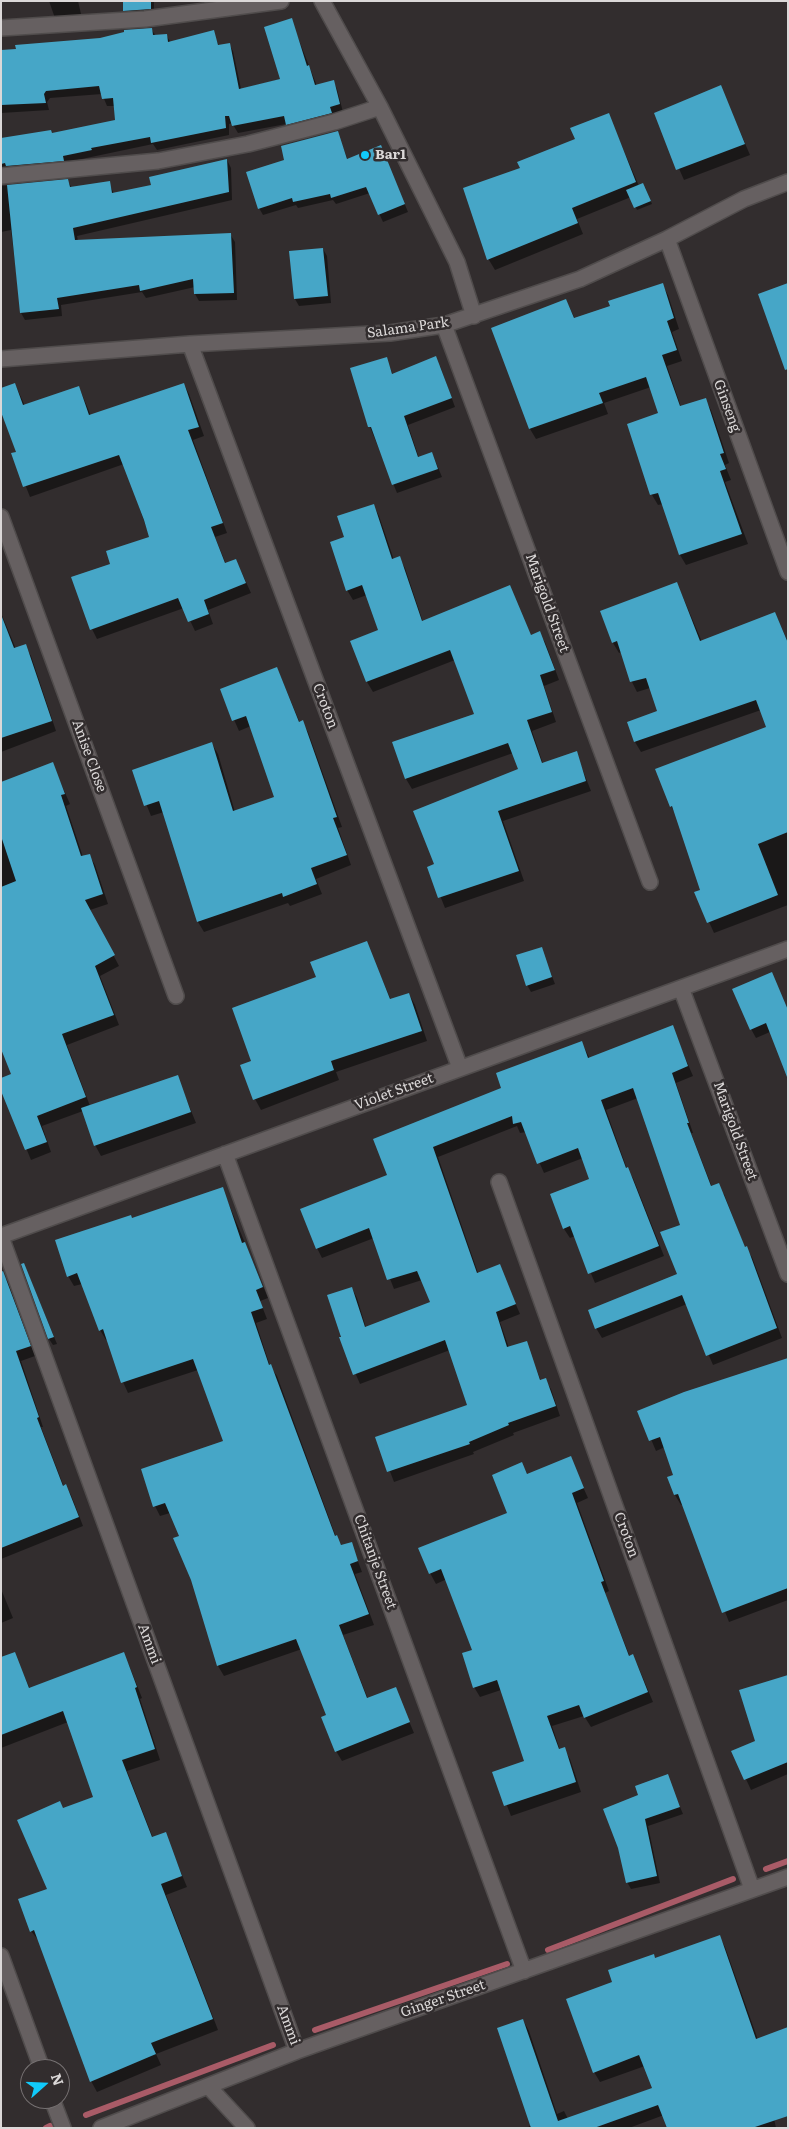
<!DOCTYPE html>
<style>
body{margin:0}
#map{position:relative;width:789px;height:2129px;overflow:hidden;background:#322d2e;font-family:Literata,serif}
canvas{display:block}
.frame{position:absolute;inset:0;border:2px solid #dbd8d8;pointer-events:none}
.north{position:absolute;left:20px;top:2059px;width:50px;height:50px;box-sizing:border-box;background:#322d2e;border:1px solid #767172;border-radius:50%;rotate:70deg;font-size:14px;font-weight:700;line-height:20px;text-align:center;color:#dbd8d8}
.north::after{content:'';display:block;margin:auto;width:18px;height:22px;background:#11cafb;clip-path:polygon(50% 0,100% 100%,50% 72%,0 100%)}
</style>
<div id="map">
<canvas width="789" height="2129"></canvas>
<div class="frame"></div>
<div class="north">N</div>
</div>
<script>
const ctx = document.querySelector('canvas').getContext('2d');
ctx.lineJoin = 'round';
function fill(path, color) { ctx.fillStyle = color; ctx.fill(path, 'evenodd'); }
const shape = rows => new Path2D(rows.map(r => 'M' + r).join(''));
function trace(path, color, width, dash) { ctx.strokeStyle = color; ctx.lineWidth = width; ctx.lineCap = dash ? 'butt' : 'round'; ctx.setLineDash(dash || []); ctx.stroke(path); }
function drawText(font, color, halo, rows, align = 'center') {
  ctx.font = font + ' Literata,serif'; ctx.lineWidth = 5; ctx.setLineDash([]); ctx.textBaseline = 'middle'; ctx.strokeStyle = halo; ctx.fillStyle = color; for (const [text, x, y, turn = 0] of rows) {
    ctx.save(); ctx.translate(x, y); ctx.rotate((+turn || 0) * Math.PI / 180); ctx.textAlign = isNaN(turn) ? turn : align; if (halo) ctx.strokeText(text, 0, 0); ctx.fillText(text, 0, 0); ctx.restore();
  }
}
fill(shape([
 [49,1,78,1,81,14,56,21],
 [124,1,154,1,154,15,129,18,125,11],
 [202,1,217,1,204,4],
 [291,20,317,86,333,81,337,89,343,112,334,114,336,120,291,132,286,124,238,133,232,123,229,124,229,135,157,150,153,144,1,176,1,139,53,135,117,121,115,106,107,106,102,94,50,98,47,102,49,110,1,113,1,52,101,39,151,29,156,36,166,35,171,43,213,32,219,46,229,44,233,51,241,89,281,79],
 [721,87,750,155,684,180,655,114],
 [608,114,639,186,645,187,652,204,637,210,631,197,577,219,583,234,495,270,489,260,464,189,521,169,576,140],
 [337,132,348,160,381,147,408,212,383,222,370,193,336,204,333,200,298,208,296,205,263,215,259,208,286,161],
 [227,160,231,168,232,200,77,236,78,241,230,234,235,242,237,300,199,301,195,294,195,287,146,298,142,292,61,305,62,316,25,320,21,313,11,230,1,232,1,186,67,180,72,188,109,183,114,194,153,186],
 [323,249,327,256,331,303,299,306,295,299],
 [662,284,668,295,679,329,672,332,682,361,667,366,681,407,705,399,711,410,729,463,725,465,731,480,725,482,748,544,686,565,680,555,663,504,658,505,652,495,628,425,660,414,651,387,604,403,608,414,536,439,530,429,493,329,566,300,575,319,611,307],
 [386,358,393,375,440,366,455,407,408,425,419,458,432,453,442,477,397,493,370,427],
 [15,384,25,406,79,387,91,416,184,384,189,394,204,436,193,440,227,533,215,537,226,564,236,560,251,593,208,610,213,624,195,631,184,608,97,639,92,629,111,565,150,538,124,464,30,497,13,454,17,452],
 [374,506,379,516,394,560,399,558,405,568,423,622,510,587,531,636,539,633,545,642,559,680,544,686,556,722,532,731,543,764,576,753,591,791,503,821,524,881,445,908,429,868,436,865,519,769,513,753,412,789,406,779,394,743,476,715,455,660,373,692,367,682,351,641,379,630,367,595,353,600,347,590,346,538],
 [677,583,702,642,775,613,788,642,788,905,714,933,696,893,702,891,677,817,671,806,767,727,761,710,641,752,635,742,659,712,650,688,637,692,632,682,622,652,619,653,613,643,602,612],
 [1,613,16,649,25,646,31,656,56,731,1,752],
 [277,668,300,723,302,722,308,732,342,827,338,828,351,865,316,879,322,894,290,906,288,903,204,932,198,922,164,812,151,816,133,771,212,744,218,754,235,812,276,798,251,726,239,731,221,690],
 [52,763,70,804,66,806,83,857,89,855,95,865,108,904,90,910,119,966,100,976,119,1025,67,1045,90,1106,177,1076,196,1123,101,1156,95,1145,83,1111,42,1126,51,1152,31,1160,1,1087,13,1075,1,1045,1,783],
 [366,942,391,1000,409,994,415,1005,427,1041,336,1072,339,1080,261,1110,255,1099,317,978],
 [541,948,555,984,531,992,527,985],
 [788,1010,788,1077,770,1032,756,1038,751,1029],
 [672,1027,693,1076,676,1083,693,1133,691,1133,712,1187,724,1194,745,1248,752,1257,782,1338,713,1365,687,1304,602,1338,596,1328,679,1275,682,1225,638,1098,606,1110,627,1169,633,1178,664,1256,595,1283,575,1236,570,1238,564,1229,551,1195,591,1180,583,1158,544,1173,526,1132,520,1133,517,1126,438,1157,478,1273,499,1265,520,1314,500,1322,509,1348,526,1342,541,1381,545,1380,551,1389,560,1416,513,1433,514,1435,473,1452,474,1454,394,1482,377,1437,469,1406,450,1350,360,1384,340,1338,352,1288,357,1298,366,1328,431,1303,422,1280,394,1289,374,1238,322,1258,317,1248,389,1176,503,1089,582,1043,590,1059],
 [222,1188,268,1298,260,1301,267,1319,256,1323,270,1366,277,1376,336,1537,342,1546,351,1543,362,1572,355,1574,374,1625,343,1635,368,1699,395,1688,414,1733,342,1761,336,1751,327,1716,302,1649,224,1676,218,1666,180,1537,170,1513,160,1516,155,1506,224,1442,198,1370,128,1393,123,1382,108,1339,106,1340,100,1330,82,1284,74,1286,68,1276,132,1219],
 [27,1271,57,1344,53,1345,49,1339],
 [1,1273,8,1282,35,1356,21,1361,43,1427,41,1427,64,1487,66,1486,71,1495,83,1526,1,1559],
 [788,1360,788,1600,729,1622,683,1504,681,1505,675,1495,669,1478,675,1476,665,1447,656,1451,639,1411],
 [570,1458,588,1498,577,1503,609,1591,605,1593,630,1657,633,1656,638,1666,653,1702,591,1727,584,1716,552,1726,560,1750,564,1749,570,1759,581,1792,511,1816,494,1772,525,1762,501,1690,480,1697,474,1687,474,1650,447,1579,436,1584,430,1573,509,1514,522,1464,528,1475],
 [1,1589,13,1618,1,1623],
 [14,1653,30,1689,123,1654,129,1665,142,1698,140,1699,160,1760,127,1771,153,1838,165,1834,187,1887,166,1895,218,2030,156,2054,161,2065,97,2092,91,2081,39,1941,31,1931,49,1890,63,1809,94,1797,68,1722,1,1748,1,1659],
 [788,1676,788,1774,751,1790,733,1751,756,1741],
 [667,1776,683,1814,648,1826,660,1883,631,1889,627,1882,640,1795],
 [719,1936,725,1947,758,2040,776,2128,669,2128,664,2115,629,2128,527,2128,531,2125,523,2020,529,2031,557,2114,564,2111,568,2119,653,2088,645,2066,600,2082,594,2072,614,1983,655,1959]
]), '#0007');
trace(shape([
 [766,1869,788,1861],
 [548,1950,733,1879],
 [315,2030,507,1964],
 [86,2115,273,2045],
 [46,2128,50,2126]
]), '#a95b67', 6);
fill(shape([
 [123,1,151,1,151,9,123,11],
 [292,18,307,66,309,65,315,85,334,80,340,104,330,107,332,113,286,125,284,116,232,126,229,116,225,116,226,128,151,143,150,137,91,148,92,150,63,156,64,161,6,166,5,163,1,164,1,138,51,130,52,133,115,120,113,98,102,99,99,86,46,91,44,94,46,103,1,105,1,50,16,49,15,45,100,38,124,32,124,30,152,28,153,35,167,34,168,42,214,30,218,45,230,43,239,89,280,79,264,27],
 [721,85,745,144,676,170,654,113],
 [609,113,636,182,572,208,578,223,487,260,463,188,520,168,517,162,575,139,570,128],
 [338,131,347,159,381,145,405,204,378,215,366,187,331,198,330,194,293,202,292,198,258,209,246,172,284,160,281,146],
 [227,159,229,192,73,228,75,240,231,233,234,293,194,294,193,279,140,291,139,285,57,298,59,309,20,313,7,185,68,179,70,187,110,181,112,193,151,185,149,177],
 [643,183,651,201,634,208,626,190],
 [323,248,328,296,294,299,289,251],
 [663,283,674,318,667,321,677,350,662,355,680,406,706,398,724,453,720,454,726,469,720,471,742,534,679,555,658,493,650,495,627,424,658,413,646,377,599,393,603,403,529,429,491,328,566,299,574,318,610,306,608,301],
 [788,283,788,369,785,370,758,294],
 [436,356,452,398,404,416,418,457,432,452,438,469,392,485,371,427,368,427,350,368,387,357,392,374],
 [15,383,23,405,79,386,89,415,184,383,199,427,188,430,223,523,211,527,225,563,236,559,246,583,204,600,209,614,188,622,178,598,90,630,71,577,110,564,106,551,149,537,144,520,119,455,23,487,11,453,16,452,1,412,1,388],
 [374,504,392,559,400,556,422,621,510,585,531,635,540,631,555,670,540,675,552,712,527,720,542,763,577,751,586,781,498,811,519,871,438,898,427,867,434,864,413,811,518,769,508,743,405,779,392,742,474,714,450,650,366,682,350,641,378,630,362,585,346,591,330,542,344,537,337,516],
 [677,582,700,641,775,612,788,643,788,832,758,844,778,895,707,923,694,892,700,890,672,806,670,807,655,769,766,727,756,700,634,742,627,722,657,711,646,678,630,682,617,641,612,643,600,611],
 [2,617,14,648,26,644,52,721,1,738],
 [277,667,299,722,303,720,337,817,333,818,347,855,311,868,317,884,283,897,282,893,197,922,159,801,144,806,132,770,212,742,233,811,274,797,246,716,232,721,220,689],
 [53,762,65,794,61,795,81,856,90,854,103,894,85,900,115,955,95,966,114,1015,62,1034,86,1097,37,1116,47,1142,25,1150,1,1091,1,1078,11,1074,1,1049,1,887,16,881,1,836,1,782],
 [367,941,390,999,409,993,422,1031,331,1061,334,1070,253,1100,240,1065,251,1061,232,1008,316,977,310,962],
 [542,947,552,977,526,986,516,955],
 [772,972,788,1010,787,1077,766,1023,750,1030,732,989],
 [673,1025,688,1066,672,1073,689,1123,687,1123,711,1186,719,1183,745,1247,747,1246,777,1328,706,1356,682,1295,595,1329,588,1310,677,1274,660,1232,680,1225,633,1088,601,1100,626,1168,628,1167,659,1246,588,1274,570,1226,563,1229,550,1194,589,1179,578,1148,537,1164,521,1122,513,1124,512,1116,433,1147,477,1273,500,1264,516,1304,496,1312,507,1347,527,1341,540,1380,546,1378,556,1406,508,1423,509,1425,469,1442,470,1444,387,1472,375,1437,467,1405,445,1340,353,1375,339,1337,341,1337,327,1295,352,1287,365,1327,430,1302,417,1271,387,1280,369,1228,316,1249,300,1209,387,1175,373,1139,501,1088,496,1073,582,1041,588,1058],
 [178,1075,191,1112,94,1146,81,1108],
 [223,1187,242,1243,245,1242,263,1287,256,1290,263,1308,251,1312,269,1365,271,1364,335,1536,337,1535,341,1545,352,1542,358,1561,350,1564,369,1614,339,1625,367,1698,396,1687,410,1722,335,1752,321,1717,326,1715,296,1639,217,1666,191,1580,173,1538,179,1536,165,1503,153,1507,141,1469,223,1441,193,1359,121,1383,103,1329,99,1331,77,1273,67,1277,55,1240,131,1215,132,1218],
 [24,1263,54,1337,48,1339,21,1264],
 [3,1271,31,1346,16,1351,39,1417,37,1418,63,1486,66,1484,79,1517,1,1548,1,1272],
 [788,1358,788,1588,722,1613,678,1494,674,1495,667,1477,673,1475,660,1437,649,1441,637,1411,684,1392],
 [571,1456,584,1488,572,1493,604,1581,601,1582,629,1656,633,1654,648,1692,584,1718,579,1705,547,1716,559,1749,565,1747,576,1782,504,1806,492,1772,524,1761,497,1680,473,1688,462,1653,472,1650,441,1569,429,1574,418,1548,507,1513,492,1475,522,1462,527,1474],
 [15,1652,29,1688,124,1652,137,1687,135,1688,155,1749,122,1760,152,1837,166,1832,182,1876,161,1884,213,2019,151,2043,156,2054,90,2082,34,1930,30,1932,18,1899,47,1889,17,1820,60,1801,63,1808,93,1797,63,1711,1,1735,1,1657],
 [788,1675,788,1762,744,1780,731,1751,755,1741,739,1690],
 [668,1774,680,1807,645,1819,657,1876,626,1883,618,1848,603,1809,638,1795,635,1786],
 [720,1935,756,2039,788,2027,788,2116,752,2128,667,2128,658,2105,594,2128,531,2128,497,2028,523,2019,558,2121,652,2088,639,2055,593,2073,566,1999,612,1982,608,1970,654,1954,655,1958]
]), '#46a6c7');
const minor = shape([
 [322,1,380,107,457,262,474,316],
 [1,28,145,19,281,1],
 [1,176,158,161,248,144,334,122,380,107],
 [667,239,788,572],
 [444,325,650,882],
 [190,344,460,1068],
 [1,359,190,344,390,333,444,325,580,279,667,239,744,199,788,182],
 [1,517,176,996],
 [681,988,788,1274],
 [225,1154,524,1971],
 [499,1182,752,1889],
 [1,1236,788,949],
 [1,1237,297,2051],
 [1,1956,42,2069],
 [209,2087,247,2128],
 [52,2099,63,2128],
 [101,2128,297,2051,788,1877]
]);
trace(minor, '#504c4c', 18);
trace(minor, '#666061', 15);
for (const [x, y, r, color] of [
 [365,155,5,"#11cafb"]
]) { const dot = new Path2D(); dot.arc(x, y, r, 0, 2 * Math.PI); ctx.fillStyle = color; ctx.fill(dot); trace(dot, '#322d2e', 2); }
drawText('bold 14px', '#dbd8d8', '#322d2e', [
 ["Bar1",375,155]
], 'left');
drawText('14px', '#dbd8d8', '#322d2e', [
 ["Salama Park",408,328,-8],
 ["Ginseng",727,406,70],
 ["Marigold Street",547,603,70],
 ["Croton",325,706,69],
 ["Anise Close",89,756,70],
 ["Violet Street",394,1092,-20],
 ["Marigold Street",735,1131,70],
 ["Croton",626,1535,70],
 ["Chitanje Street",375,1562,70],
 ["Ammi",149,1644,70],
 ["Ginger Street",443,1999,-19],
 ["Ammi",288,2025,70]
]);
</script>
